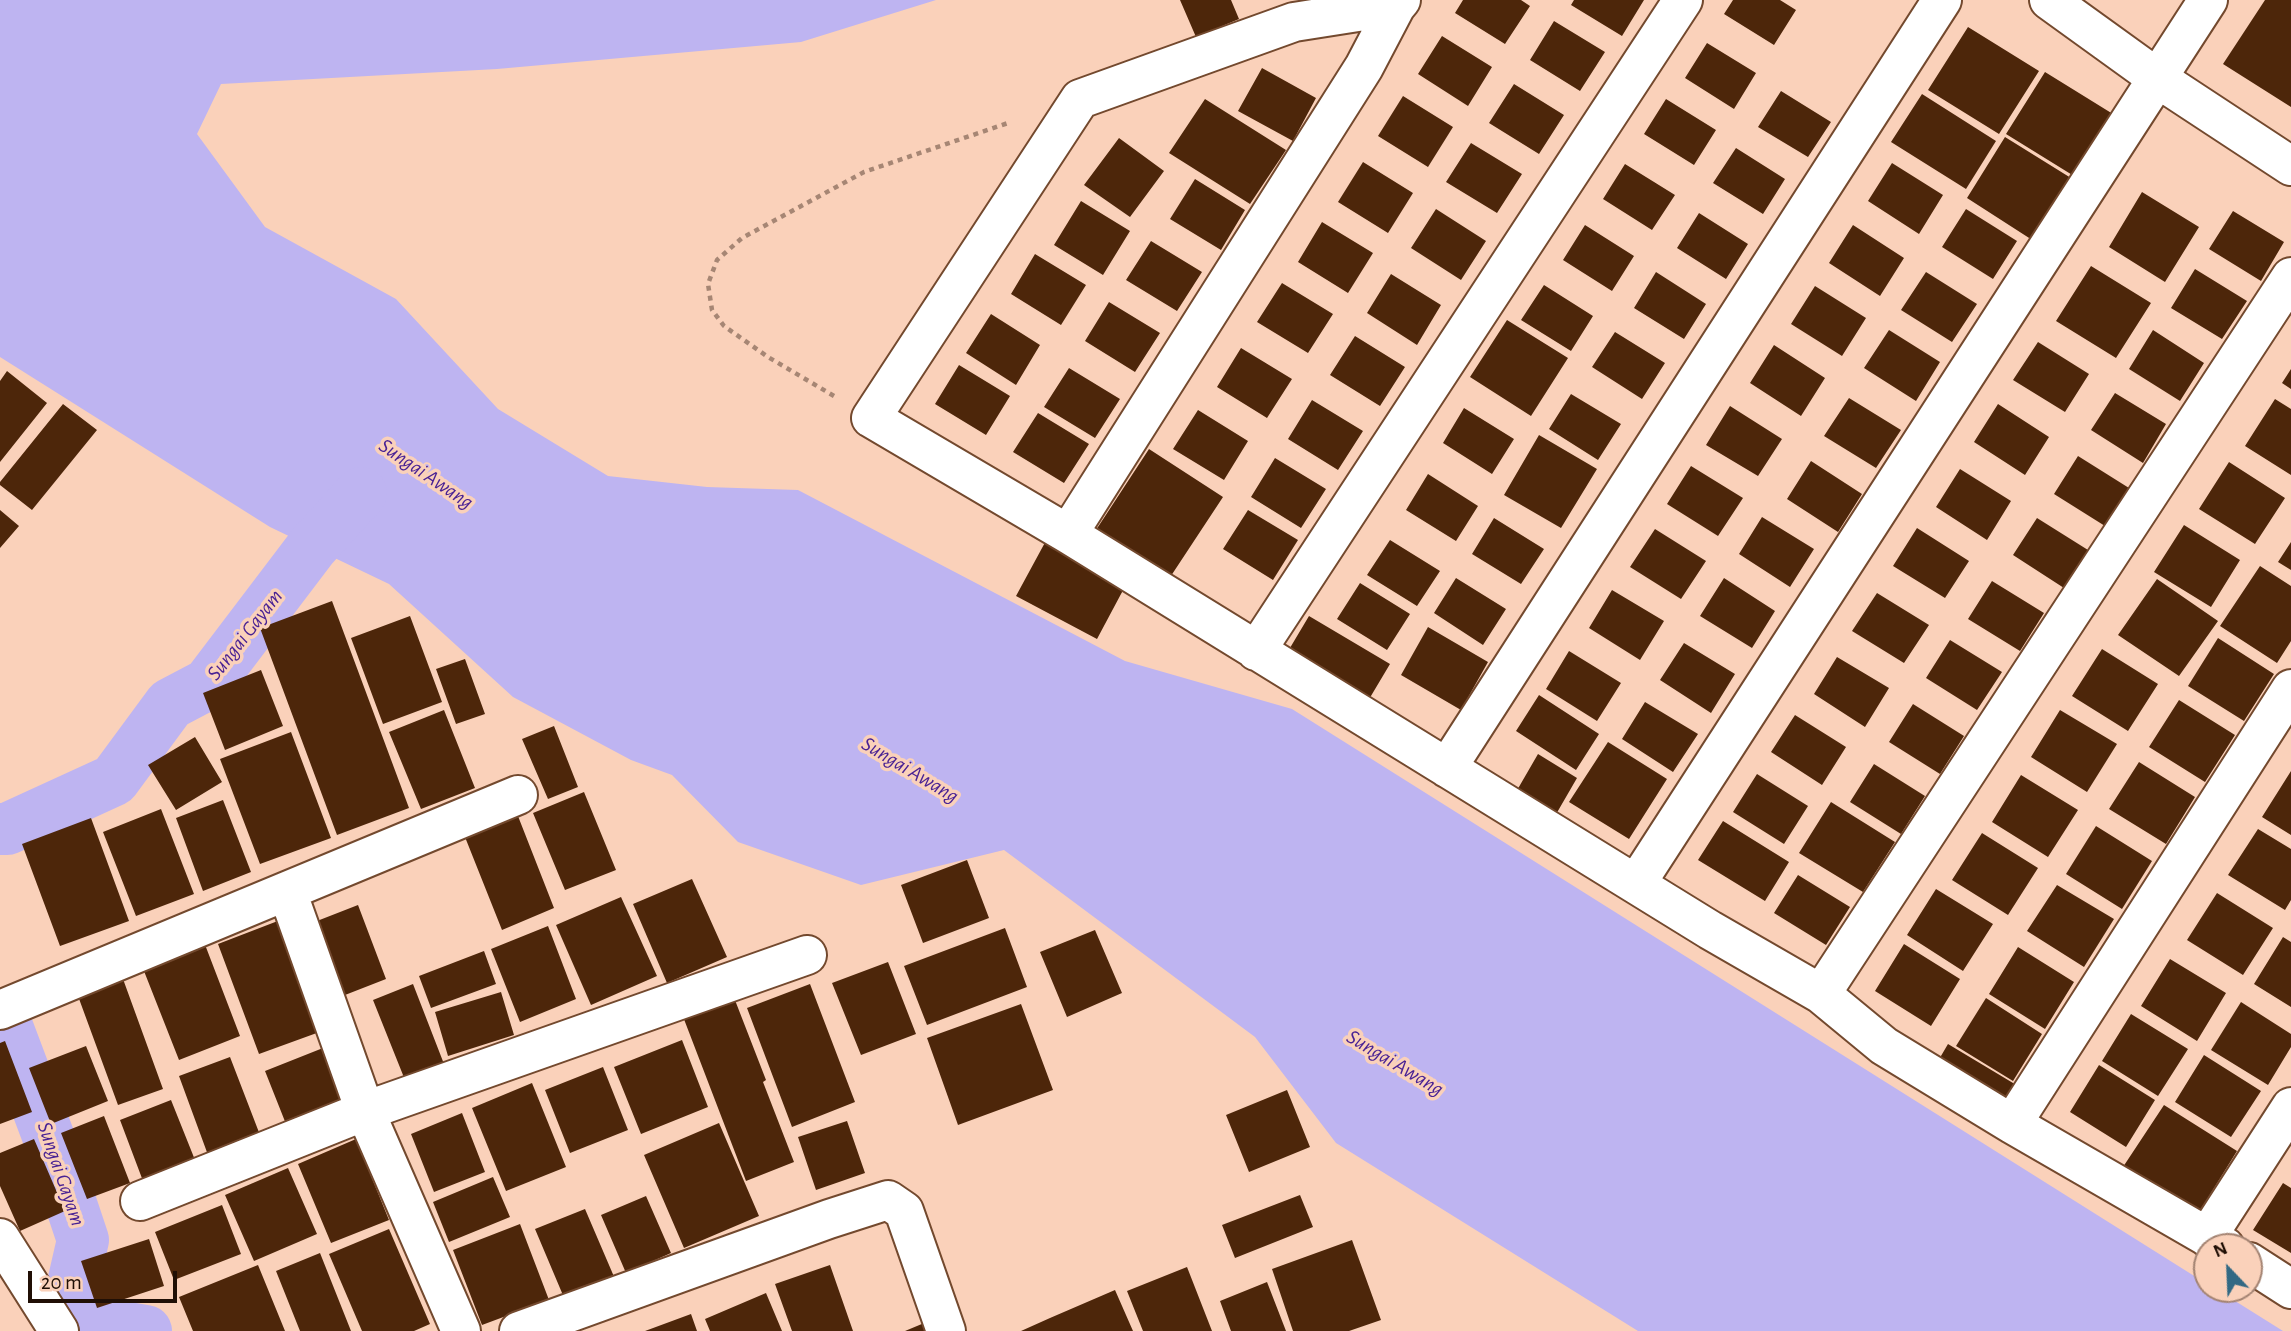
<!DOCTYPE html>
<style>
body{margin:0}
#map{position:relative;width:2291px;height:1331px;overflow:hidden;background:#fad1ba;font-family:"Alegreya Sans",sans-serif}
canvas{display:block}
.north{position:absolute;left:2193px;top:1233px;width:70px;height:70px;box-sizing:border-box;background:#fad1ba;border:2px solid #a38372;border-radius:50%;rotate:337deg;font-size:19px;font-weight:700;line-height:28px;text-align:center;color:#200f05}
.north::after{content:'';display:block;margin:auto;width:24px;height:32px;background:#326984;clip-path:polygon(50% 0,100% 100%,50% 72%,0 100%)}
.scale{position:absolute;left:28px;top:1271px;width:149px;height:32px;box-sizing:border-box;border:4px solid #200f05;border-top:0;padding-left:9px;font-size:21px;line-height:24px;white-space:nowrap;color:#200f05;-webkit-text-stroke:5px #fad1ba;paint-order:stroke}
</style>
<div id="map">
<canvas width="2291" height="1331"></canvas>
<div class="north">N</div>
<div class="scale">20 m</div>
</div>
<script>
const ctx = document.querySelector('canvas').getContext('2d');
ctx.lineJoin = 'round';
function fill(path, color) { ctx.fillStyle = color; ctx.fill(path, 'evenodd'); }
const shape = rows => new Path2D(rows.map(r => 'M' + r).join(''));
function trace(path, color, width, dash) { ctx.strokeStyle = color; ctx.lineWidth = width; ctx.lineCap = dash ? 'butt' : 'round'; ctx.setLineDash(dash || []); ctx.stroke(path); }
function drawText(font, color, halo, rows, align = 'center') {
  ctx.font = font + ' "Alegreya Sans",sans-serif'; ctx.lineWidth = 7; ctx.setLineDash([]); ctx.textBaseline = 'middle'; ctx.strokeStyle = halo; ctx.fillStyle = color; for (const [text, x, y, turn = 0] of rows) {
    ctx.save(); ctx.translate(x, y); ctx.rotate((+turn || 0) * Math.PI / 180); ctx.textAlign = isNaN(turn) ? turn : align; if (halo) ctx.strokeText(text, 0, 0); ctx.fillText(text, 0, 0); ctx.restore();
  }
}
fill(shape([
 [0,0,936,0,801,42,497,69,221,84,197,134,265,227,396,299,498,409,608,476,707,487,798,490,1125,661,1292,709,2207,1284,2207,1289,2216,1289,2283,1331,1638,1331,1336,1143,1255,1037,1004,850,861,885,738,842,672,775,631,760,513,697,389,584,270,527,0,357]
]), '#beb4f1');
trace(shape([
 [0,829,7,829,114,780,170,704,208,684,312,547,361,493],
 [0,1020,6,1024,50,1141,83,1240,72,1288,106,1324,146,1331]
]), '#beb4f1', 52);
fill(shape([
 [1180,0,1231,0,1239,19,1196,37],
 [1463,0,1521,0,1530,6,1505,44,1455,13],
 [1574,0,1644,0,1622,36,1571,5],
 [1733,0,1780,0,1796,10,1774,45,1724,14],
 [2265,0,2291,0,2291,107,2223,64],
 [1554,21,1605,52,1580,91,1530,60],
 [1968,27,2039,71,1999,134,1928,90],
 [1442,36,1492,67,1468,106,1418,74],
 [1707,43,1756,73,1734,109,1685,78],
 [1262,68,1316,98,1293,141,1238,111],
 [2045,72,2121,119,2082,181,2006,134],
 [1514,84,1564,115,1539,154,1489,123],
 [1781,91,1831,122,1808,157,1758,127],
 [1922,94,1996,141,1966,189,1891,142],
 [1403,96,1453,127,1428,167,1378,136],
 [1205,99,1286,150,1250,204,1169,153],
 [1666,99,1716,130,1694,165,1644,134],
 [2005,137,2079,183,2040,245,1967,198],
 [1119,138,1164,171,1130,217,1084,185],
 [1471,143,1522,174,1497,213,1446,182],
 [1736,148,1785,179,1763,214,1713,183],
 [1363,162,1413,193,1388,233,1338,202],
 [1892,163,1943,195,1919,234,1868,201],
 [1625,164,1675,195,1652,230,1603,199],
 [1195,179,1245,210,1221,250,1170,219],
 [2142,192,2199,227,2165,282,2109,247],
 [1081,201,1130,231,1103,275,1054,245],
 [1436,209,1486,241,1461,280,1411,248],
 [1966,209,2017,241,1993,279,1942,247],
 [2233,211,2284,242,2261,281,2209,249],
 [1699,213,1748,244,1726,279,1677,248],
 [1322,222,1373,253,1348,293,1298,262],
 [1585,225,1634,256,1612,291,1563,260],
 [1853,225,1904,258,1880,296,1829,263],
 [1151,241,1202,272,1177,311,1126,280],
 [1035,254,1086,285,1061,325,1011,294],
 [2091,266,2151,303,2116,358,2056,321],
 [2195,269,2247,301,2222,339,2171,308],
 [1656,272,1706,304,1684,339,1634,308],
 [1926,272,1977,304,1952,342,1901,310],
 [1391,274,1441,305,1417,345,1367,313],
 [1282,283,1333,314,1308,353,1257,322],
 [1544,285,1593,316,1571,351,1521,320],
 [1815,286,1866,318,1842,356,1791,324],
 [1109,302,1160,333,1135,372,1085,341],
 [991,314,1040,345,1016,385,966,353],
 [1507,320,1568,358,1531,416,1470,377],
 [1889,330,1940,362,1916,401,1864,368],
 [2153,330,2204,363,2180,401,2129,369],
 [1615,332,1665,363,1642,399,1592,367],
 [1355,336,1405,367,1380,406,1330,375],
 [2038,342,2089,374,2065,412,2013,380],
 [1774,345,1825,378,1801,416,1750,383],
 [1241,348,1292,379,1267,418,1217,387],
 [959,365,1010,396,986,435,935,404],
 [1069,368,1120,399,1095,438,1044,407],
 [2291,369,2291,389,2282,383],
 [7,371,47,403,0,462,0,381],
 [2115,393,2166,424,2143,463,2091,430],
 [1571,394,1621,424,1598,460,1549,429],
 [1849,398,1901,430,1876,468,1824,436],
 [2275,399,2291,409,2291,475,2245,446],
 [1312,400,1363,431,1338,470,1288,439],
 [63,404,97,430,32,510,0,485,0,482],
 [1998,404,2049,437,2025,475,1974,442],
 [1730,406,1782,439,1758,476,1706,445],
 [1464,408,1514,439,1492,474,1443,443],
 [1198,410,1248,441,1224,480,1173,449],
 [1038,413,1089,444,1064,483,1013,452],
 [1539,435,1597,469,1561,528,1504,495],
 [1149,449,1223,497,1163,588,1096,530],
 [2078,456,2129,488,2105,526,2054,494],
 [1275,458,1326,489,1301,528,1251,497],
 [1811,461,1862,494,1838,532,1787,499],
 [2229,462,2285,498,2255,544,2199,509],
 [1691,466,1743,498,1718,536,1667,504],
 [1960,469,2011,501,1987,540,1936,507],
 [1428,474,1478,506,1456,541,1406,510],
 [0,510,19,526,0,548],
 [1248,510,1298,540,1273,580,1223,549],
 [1762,517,1814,549,1790,587,1739,554],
 [1494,518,1544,549,1521,584,1472,554],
 [2037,518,2088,550,2064,588,2013,555],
 [2184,525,2240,560,2211,607,2154,572],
 [1917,528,1969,561,1945,598,1893,566],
 [1655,529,1706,561,1681,599,1630,567],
 [1048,537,1129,579,1097,639,1016,596],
 [1390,540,1440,571,1417,606,1367,575],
 [2291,542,2291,570,2278,562],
 [2260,566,2291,586,2291,641,2277,663,2220,626],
 [1456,578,1506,609,1483,645,1434,613],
 [1724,578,1775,611,1752,648,1700,616],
 [2157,579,2218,621,2179,676,2118,635],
 [1992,581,2044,613,2020,651,1968,619],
 [1360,583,1410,614,1387,650,1337,619],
 [1612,590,1664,621,1640,660,1589,628],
 [1877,593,1929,625,1904,663,1852,631],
 [332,601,409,808,337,835,260,628],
 [410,616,442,702,383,724,351,638],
 [1309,616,1390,664,1362,711,1281,663],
 [1428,627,1488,662,1461,710,1401,675],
 [2218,638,2274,674,2244,721,2188,686],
 [1950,640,2002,672,1977,710,1926,678],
 [1684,643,1735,674,1711,713,1660,680],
 [2102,649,2158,684,2128,731,2072,696],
 [1569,651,1621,683,1597,721,1546,689],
 [1837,657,1889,688,1865,727,1814,694],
 [465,659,485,714,456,724,436,669],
 [261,670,283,726,225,750,203,693],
 [1539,695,1599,734,1576,770,1516,731],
 [2179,700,2235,735,2205,782,2149,747],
 [1645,702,1698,734,1673,772,1622,739],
 [1913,704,1964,736,1940,774,1889,742],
 [444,710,475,788,421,809,389,732],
 [2060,710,2117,744,2087,792,2031,757],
 [1795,715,1846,747,1822,785,1771,752],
 [554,726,578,787,548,799,522,739],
 [291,732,331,838,260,864,220,759],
 [195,737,222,782,176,810,148,765],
 [1608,742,1667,779,1629,839,1569,802],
 [1538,754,1577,778,1555,816,1516,792],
 [2139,762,2195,797,2166,844,2109,809],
 [1874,764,1925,796,1901,834,1850,802],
 [2291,771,2291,835,2262,817],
 [1757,774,1808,806,1784,844,1733,812],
 [2021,775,2078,810,2048,857,1992,822],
 [584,792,616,870,565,890,533,813],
 [223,800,251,872,203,891,176,818],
 [1831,802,1895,842,1863,892,1799,853],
 [161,809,194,894,136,916,103,832],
 [516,811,554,908,502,930,463,832],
 [91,818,129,921,60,946,22,844],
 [1723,821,1789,862,1765,901,1698,860],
 [2096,826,2152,861,2122,909,2066,874],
 [2258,829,2291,849,2291,900,2285,910,2228,875],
 [1982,833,2038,868,2008,915,1952,880],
 [967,860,989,918,923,943,901,885],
 [1798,875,1850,907,1826,945,1774,913],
 [692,879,727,957,667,983,633,904],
 [2057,885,2114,919,2084,967,2027,931],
 [1936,889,1993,924,1963,971,1907,935],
 [2217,893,2273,928,2243,975,2187,940],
 [621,897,657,976,591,1005,556,925],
 [358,905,386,979,345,995,317,921],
 [283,919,325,1030,259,1054,218,944],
 [548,926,576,999,520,1022,491,949],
 [1005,928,1027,987,927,1025,904,966],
 [1095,930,1122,993,1067,1017,1040,952],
 [2283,937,2291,942,2291,1007,2254,984],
 [204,942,240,1036,179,1060,142,966],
 [1904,944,1960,979,1931,1026,1875,991],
 [2018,947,2074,982,2045,1029,1989,994],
 [484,951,496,984,431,1008,419,976],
 [2170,959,2226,993,2197,1041,2141,1006],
 [888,962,916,1034,861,1055,832,983],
 [123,979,163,1089,118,1105,78,996],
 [413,984,444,1064,405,1080,373,1000],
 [810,984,855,1102,792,1127,747,1008],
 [501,992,514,1035,448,1056,435,1012],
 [733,995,766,1080,763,1082,794,1162,746,1181,682,1014],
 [1986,998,2042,1034,2013,1081,1956,1046],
 [2241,1002,2291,1034,2291,1047,2268,1085,2211,1050],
 [1021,1004,1053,1090,958,1125,927,1038],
 [2131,1014,2188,1049,2158,1096,2102,1061],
 [682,1040,708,1107,641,1134,614,1067],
 [5,1041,32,1112,0,1124,0,1043],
 [1948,1044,2018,1086,2000,1114,1931,1073],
 [86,1046,108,1101,51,1124,29,1068],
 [323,1048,344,1100,286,1124,265,1071],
 [2204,1055,2261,1091,2231,1137,2175,1102],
 [230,1057,260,1135,208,1155,179,1076],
 [2099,1065,2155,1100,2126,1147,2070,1112],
 [603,1067,628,1130,570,1153,545,1090],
 [532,1083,566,1167,506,1191,472,1108],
 [1287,1090,1310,1147,1249,1172,1226,1115],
 [171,1100,195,1160,143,1181,120,1120],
 [2164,1105,2237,1151,2198,1214,2123,1167],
 [462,1113,485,1172,434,1192,411,1134],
 [104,1116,130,1183,87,1199,61,1133],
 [847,1121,865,1173,816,1190,798,1137],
 [719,1123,759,1216,684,1248,644,1155],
 [34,1139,65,1211,20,1231,0,1186,0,1153],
 [356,1139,389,1220,331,1243,298,1164],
 [288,1168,317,1234,254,1261,225,1195],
 [493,1177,510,1217,449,1242,433,1202],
 [2283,1183,2291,1188,2291,1253,2253,1230],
 [1300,1195,1313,1227,1235,1258,1222,1225],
 [646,1196,671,1253,626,1273,601,1215],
 [222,1205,241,1254,174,1280,155,1232],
 [585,1209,615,1279,565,1300,535,1229],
 [520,1224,549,1300,482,1325,453,1250],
 [389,1229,430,1324,414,1331,362,1331,329,1254],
 [149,1239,164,1286,97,1308,81,1261],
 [1352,1240,1381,1320,1349,1331,1293,1331,1272,1269],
 [320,1253,351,1331,300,1331,276,1271],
 [258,1265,285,1331,193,1331,179,1297],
 [830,1265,853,1331,792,1331,775,1284],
 [1187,1267,1212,1331,1143,1331,1127,1291],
 [1267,1282,1286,1331,1231,1331,1220,1301],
 [1115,1290,1133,1331,1021,1331,1050,1318],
 [766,1293,782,1331,710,1331,705,1319],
 [691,1314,697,1331,645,1331],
 [929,1321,934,1331,905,1331]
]), '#4d260a');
const street = shape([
 [1401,0,1396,6,1294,22,1080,99,871,418,1068,534,1710,930,1821,994,1884,1046,2012,1124,2225,1247],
 [2049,0,2157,78,2291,166],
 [1068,534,1364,67,1396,6],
 [1256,651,1683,0],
 [1447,768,1942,0],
 [1636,884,2208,0],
 [287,891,365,1111,461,1331],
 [1821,994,2291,277],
 [0,1010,518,795],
 [2012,1124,2291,689],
 [140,1201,365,1111,807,955],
 [2207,1237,2291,1107],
 [0,1238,59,1331],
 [2249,1262,2291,1289],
 [519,1331,829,1219,888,1200,904,1211,946,1331]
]);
trace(street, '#73492e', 42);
trace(shape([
 [834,396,768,357,724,326,712,310,708,284,717,260,742,238,864,172,1008,123]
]), '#a68674', 4.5, [5, 5]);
trace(street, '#fff', 38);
drawText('italic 21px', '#492294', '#fad1ba', [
 ["Sungai Awang",426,474,34],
 ["Sungai Gayam",245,635,-52],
 ["Sungai Awang",910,770,31],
 ["Sungai Awang",1395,1063,31],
 ["Sungai Gayam",61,1174,71]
]);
</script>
